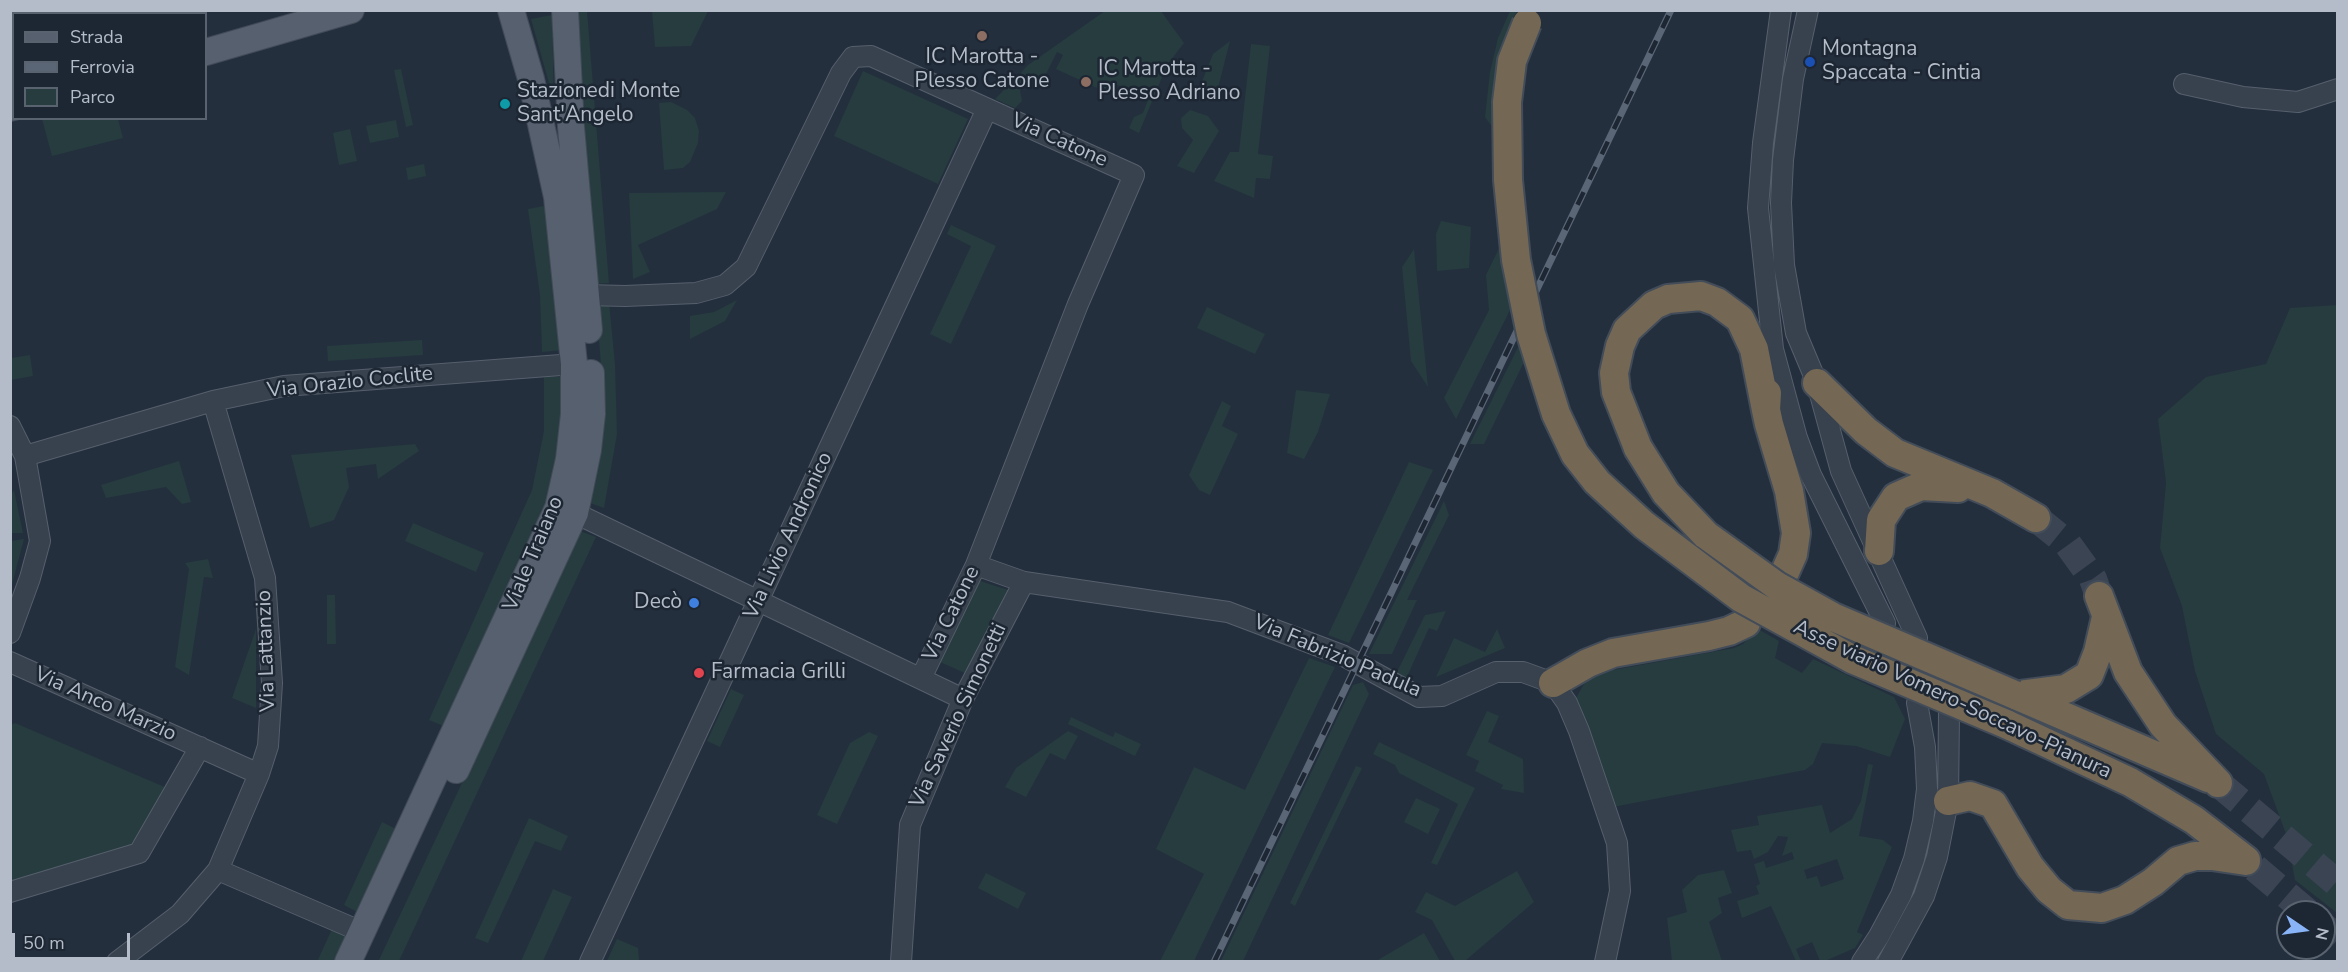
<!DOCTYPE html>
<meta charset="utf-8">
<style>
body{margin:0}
#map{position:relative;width:2348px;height:972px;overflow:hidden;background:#242f3e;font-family:"Nunito Sans",sans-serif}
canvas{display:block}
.frame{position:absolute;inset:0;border:12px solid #b4bcc9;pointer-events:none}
.legend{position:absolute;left:12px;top:12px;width:195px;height:108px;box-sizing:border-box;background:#1d2633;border:2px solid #59626f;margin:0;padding:8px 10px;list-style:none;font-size:18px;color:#b4bcc9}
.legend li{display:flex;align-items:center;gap:12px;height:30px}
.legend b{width:30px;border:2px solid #59626f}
.north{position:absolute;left:2276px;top:900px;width:60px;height:60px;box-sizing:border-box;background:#1d2633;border:2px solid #59626f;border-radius:50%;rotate:103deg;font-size:16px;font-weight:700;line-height:24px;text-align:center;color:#b4bcc9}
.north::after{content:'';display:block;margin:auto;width:21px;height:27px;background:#8ab4f8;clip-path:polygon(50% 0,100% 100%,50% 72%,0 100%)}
.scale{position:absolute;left:12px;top:933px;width:118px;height:27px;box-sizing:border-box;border:3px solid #b4bcc9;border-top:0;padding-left:8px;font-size:18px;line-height:21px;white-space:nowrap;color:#b4bcc9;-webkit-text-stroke:4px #1d2633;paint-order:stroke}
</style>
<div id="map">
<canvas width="2348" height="972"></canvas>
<div class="frame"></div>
<ul class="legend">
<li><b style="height:8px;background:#56606e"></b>Strada</li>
<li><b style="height:8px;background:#5a6575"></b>Ferrovia</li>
<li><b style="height:16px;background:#263c3f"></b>Parco</li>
</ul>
<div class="north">N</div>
<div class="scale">50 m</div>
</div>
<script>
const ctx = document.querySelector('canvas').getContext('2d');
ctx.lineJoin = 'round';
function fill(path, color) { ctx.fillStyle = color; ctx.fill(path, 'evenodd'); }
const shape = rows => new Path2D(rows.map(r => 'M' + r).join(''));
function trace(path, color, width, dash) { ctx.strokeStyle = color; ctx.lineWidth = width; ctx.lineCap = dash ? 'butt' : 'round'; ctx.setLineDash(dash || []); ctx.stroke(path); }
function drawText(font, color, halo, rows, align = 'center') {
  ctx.font = font + ' "Nunito Sans",sans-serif'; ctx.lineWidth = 5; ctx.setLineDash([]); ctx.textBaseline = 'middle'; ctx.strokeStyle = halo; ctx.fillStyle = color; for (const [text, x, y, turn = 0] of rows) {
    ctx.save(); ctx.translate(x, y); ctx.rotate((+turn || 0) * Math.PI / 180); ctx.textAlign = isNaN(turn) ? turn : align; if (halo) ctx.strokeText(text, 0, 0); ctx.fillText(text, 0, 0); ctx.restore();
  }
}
fill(shape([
 [15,11,15,10,82,11,71,14,14,14,13,30,11,31,11,13],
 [573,11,587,11,609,283,594,284],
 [652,11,652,10,708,11,691,46,655,47],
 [1105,11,1161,11,1184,43,1167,65,1139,133,1129,128,1134,117,1143,113,1148,100,1146,92,1112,84,1108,93,1056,69,1063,55,1057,52,1043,80,1027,81,1020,91,1022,101,1015,108,995,99,1028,65],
 [1510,11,1517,11,1509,27,1496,72,1493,128,1485,117,1490,72,1498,38],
 [552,15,554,101,531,19],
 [1230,41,1217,92,1199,89,1213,54],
 [1251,44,1270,46,1258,154,1273,156,1270,179,1256,178,1254,198,1214,181,1230,152,1239,152],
 [401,69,413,125,406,127,394,70],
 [863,71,968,119,938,184,834,136],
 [671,102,687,110,695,118,699,131,698,143,690,162,683,168,664,170,659,103],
 [1190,110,1208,116,1219,131,1194,173,1177,166,1193,140,1182,128,1181,118],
 [42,119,118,119,123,138,52,156],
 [396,120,399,137,370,143,366,126],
 [350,129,357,161,339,165,333,133],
 [424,164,426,176,408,180,406,168],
 [726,192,717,209,638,245,650,272,633,279,629,193],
 [549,205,562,350,542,352,540,295,528,209],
 [1441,221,1471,227,1469,268,1437,271,1436,234],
 [951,225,996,246,951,344,930,334,971,246,947,234],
 [1502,242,1510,310,1456,419,1444,398,1489,310,1486,275],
 [1414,249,1428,387,1411,361,1402,267],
 [737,300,725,321,690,339,690,316,714,312],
 [609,302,615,364,617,434,604,508,590,503,602,431,601,364,596,304],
 [2337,305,2338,305,2337,913,2295,880,2286,834,2264,774,2216,734,2195,671,2182,606,2160,548,2166,483,2158,419,2206,377,2266,364,2290,308],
 [1207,307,1265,334,1255,354,1197,328],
 [422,340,423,355,328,361,327,346],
 [1521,341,1526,358,1484,444,1470,444],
 [30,355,33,376,11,380,11,358],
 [544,377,562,377,563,431,552,496,446,727,429,720,532,490,544,431],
 [1296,390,1330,394,1318,432,1304,459,1287,453],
 [1222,401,1231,406,1222,426,1238,434,1210,495,1199,490,1189,475],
 [415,444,419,451,378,479,376,464,346,468,349,487,334,520,310,528,291,455],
 [179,461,191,502,182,504,166,487,106,498,101,485],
 [1409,462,1433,470,1349,643,1328,635],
 [14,490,23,533,11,533,11,495],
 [1444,501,1449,515,1407,600,1417,600,1392,654,1369,654],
 [413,523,484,553,476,572,405,541],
 [580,531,596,537,399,961,378,962],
 [24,539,11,588,11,541],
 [208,559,213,578,204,577,189,675,175,667,189,569,185,563],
 [980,581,1008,590,967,674,940,662],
 [327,595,335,595,336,644,327,644],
 [1446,611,1437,631,1429,628,1406,679,1396,674,1425,615],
 [256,629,256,708,232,698],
 [1497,629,1505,648,1436,677,1454,638,1485,652],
 [1758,629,1779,641,1775,658,1802,673,1813,659,1894,697,1905,719,1890,757,1856,746,1822,743,1813,764,1805,770,1613,807,1575,700,1585,682,1602,672,1734,648,1743,644],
 [1309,658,1335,667,1194,961,1160,961,1204,874,1156,849,1194,767,1245,790],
 [1363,682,1369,694,1243,961,1221,961,1353,685],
 [731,689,744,695,720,747,707,741],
 [1487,711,1499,716,1488,742,1523,759,1524,793,1501,789,1503,785,1475,771,1479,761,1466,755],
 [1071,717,1113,737,1115,732,1141,744,1135,756,1068,724],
 [15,723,167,788,140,841,121,853,11,884,11,725],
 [1068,731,1078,736,1065,760,1050,753,1026,797,1005,787,1016,768],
 [869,732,878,736,837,824,817,815,850,743],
 [1379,742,1475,788,1437,865,1431,863,1458,804,1399,773,1395,765,1373,754],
 [1868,764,1873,765,1859,836,1883,840,1892,847,1857,932,1863,935,1855,948,1825,961,1820,961,1812,942,1796,949,1801,961,1796,961,1771,906,1742,918,1737,901,1759,894,1756,886,1760,884,1754,864,1764,861,1766,868,1794,859,1792,852,1782,856,1788,837,1778,836,1768,852,1754,859,1751,850,1737,852,1731,830,1759,825,1757,816,1822,805,1830,833,1852,819,1861,801],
 [1837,859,1844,879,1821,887,1817,876,1807,879,1804,870],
 [1356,766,1362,768,1295,906,1290,903],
 [1416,798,1440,809,1428,834,1404,822],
 [529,818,568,836,561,851,535,841,488,943,475,938],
 [382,822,398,830,359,913,344,905],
 [1724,870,1732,893,1718,898,1722,913,1709,922,1722,961,1672,961,1667,918,1687,912,1682,890,1698,875],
 [1517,871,1534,902,1465,961,1455,961,1432,920,1415,912,1426,892,1455,906],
 [986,873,1026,893,1018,909,978,888],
 [553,889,572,897,543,961,521,961],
 [332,929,347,935,335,961,317,962],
 [1424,933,1440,961,1376,961],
 [617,939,638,948,639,961,607,961]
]), '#263c3f');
trace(shape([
 [2036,518,2067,543,2093,579,2099,596],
 [2218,783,2338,884],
 [2255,868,2307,912],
 [2324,927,2338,939]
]), '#3a4453', 28, [28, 14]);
const minor = shape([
 [1781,10,1763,143,1758,208,1773,349,1797,438,1811,475,1885,623],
 [1808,10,1793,79,1783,160,1781,203,1784,265,1796,333,1817,383,1841,471,1917,638],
 [2184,84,2243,97,2298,102,2338,89],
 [585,295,625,296,696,293,725,285,746,267,841,73,853,57,871,56,1134,175,1078,304,976,565,921,678],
 [10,426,25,456,40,541,30,578,10,633],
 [25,456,213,401,284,386,574,364],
 [575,513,963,699],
 [976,565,1024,582,1228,612,1342,655,1419,697,1442,696,1496,672,1523,672,1553,683,1567,703,1579,731,1617,843,1620,891,1605,962],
 [10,662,259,774],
 [218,870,362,932],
 [10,892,139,853,200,747],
 [117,962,180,914,218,870,259,774,268,746,272,683,265,578,213,401],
 [590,962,987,109],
 [901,962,910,825,963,699,1024,582],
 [1862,962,1879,936,1901,895,1914,859,1923,821,1927,789,1925,747,1917,703],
 [1888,962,1924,896,1937,857,1948,801,1949,714]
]);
const major = shape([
 [565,10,571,127,589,330],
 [206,52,351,10],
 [10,89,14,88],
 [10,108,14,107],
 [456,770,575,513,588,450,592,414,591,373],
 [348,962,558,508,569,459,574,414,574,364,557,197,531,79,511,10]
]);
const highway = shape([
 [1817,383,1866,431,1895,453,1992,493,2036,518],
 [1767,393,1766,410,1769,424,1789,491,1796,533,1793,554,1785,572],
 [1638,448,1616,392,1614,373,1620,346,1627,330,1654,305,1668,299,1701,296,1717,302,1740,319,1754,349,1766,410],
 [1879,551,1881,520,1896,497,1921,486,1958,488],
 [2099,596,2128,672,2163,725,2218,783],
 [1553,683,1588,663,1613,653,1709,636,1729,631,1746,623],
 [2015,695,2208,778],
 [2019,695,2066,689,2089,675,2098,652,2106,617],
 [2006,724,2130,782,2194,820,2246,860],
 [1948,801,1970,796,1993,804,2030,867,2049,890,2068,905,2102,908,2125,900,2153,882,2178,861,2195,856,2212,856,2246,861]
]);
trace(minor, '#565f6c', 22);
trace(major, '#414a57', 28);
trace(highway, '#434c59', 32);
trace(minor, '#38414e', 20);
trace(major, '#56606e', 26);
trace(highway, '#746855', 28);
const rail = shape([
 [1214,962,1671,10]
]);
trace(rail, '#5a6575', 7);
trace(rail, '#1d2633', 4.5, [14]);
const highwayBridge = shape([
 [1527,23,1512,61,1507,102,1508,180,1516,260,1531,334,1556,414,1575,454,1597,482,1644,525,1741,598,1852,659,2006,724],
 [1638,448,1666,493,1706,535,1777,586,1833,617,2015,695]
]);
trace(highwayBridge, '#434c59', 32, []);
trace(highwayBridge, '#746855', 28);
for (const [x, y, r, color] of [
 [982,36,6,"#8d6e63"],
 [1810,62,6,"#1a4fb4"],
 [1086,82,6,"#8d6e63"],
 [505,104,6,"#0f9aa8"],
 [694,603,6,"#3f7fe0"],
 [699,673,6,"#e0444e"]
]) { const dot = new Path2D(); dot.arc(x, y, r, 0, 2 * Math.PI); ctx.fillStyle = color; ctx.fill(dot); trace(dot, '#1d2633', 2); }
drawText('21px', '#b4bcc9', '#1d2633', [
 ["Montagna",1822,50],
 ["Spaccata - Cintia",1822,74],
 ["IC Marotta -",982,58,"center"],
 ["Plesso Catone",982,82,"center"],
 ["IC Marotta -",1098,70],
 ["Plesso Adriano",1098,94],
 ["Stazionedi Monte",517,92],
 ["Sant'Angelo",517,116],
 ["Decò",682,603,"right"],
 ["Farmacia Grilli",711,673]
], 'left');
drawText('21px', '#b4bcc9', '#1d2633', [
 ["Via Catone",1059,141,24],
 ["Via Orazio Coclite",350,383,-6],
 ["Via Livio Andronico",789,536,-65],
 ["Viale Traiano",534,554,-67],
 ["Via Catone",952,614,-64],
 ["Via Lattanzio",267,651,-92],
 ["Via Fabrizio Padula",1337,657,23],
 ["Asse viario Vomero-Soccavo-Pianura",1952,700,25],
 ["Via Anco Marzio",105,705,24],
 ["Via Saverio Simonetti",959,716,-65]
]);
</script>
